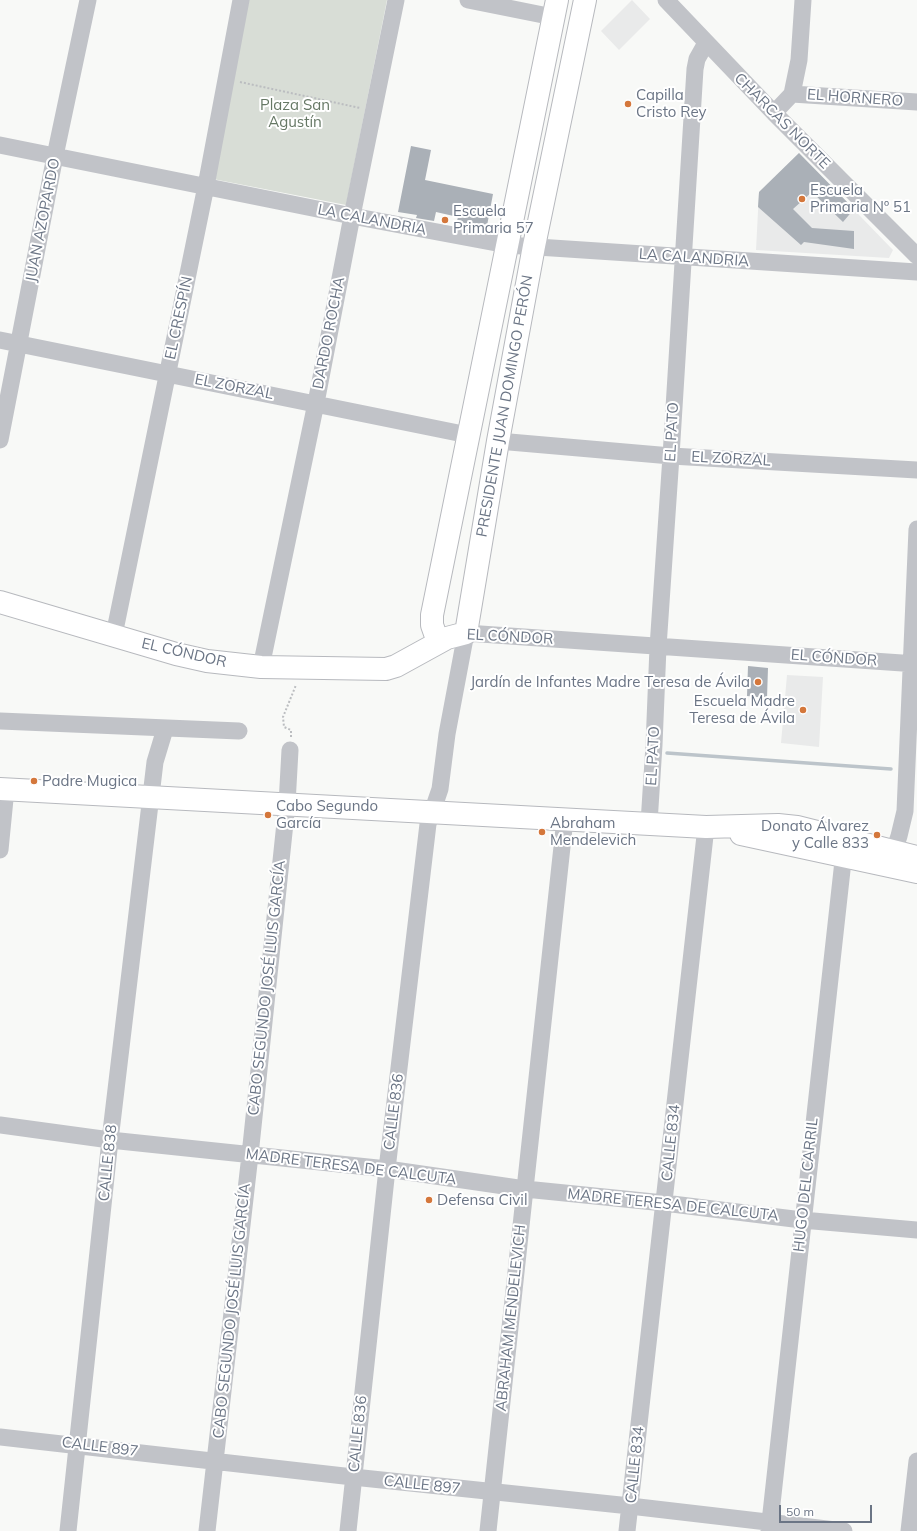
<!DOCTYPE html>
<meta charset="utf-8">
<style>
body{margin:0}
#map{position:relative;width:917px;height:1531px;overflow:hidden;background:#f8f9f7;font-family:Mulish,sans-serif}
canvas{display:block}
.scale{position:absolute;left:779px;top:1505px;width:93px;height:18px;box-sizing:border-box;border:2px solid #6b7585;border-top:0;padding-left:5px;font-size:12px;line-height:14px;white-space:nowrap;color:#6b7585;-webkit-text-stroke:3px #fff;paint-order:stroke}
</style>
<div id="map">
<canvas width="917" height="1531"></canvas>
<div class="scale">50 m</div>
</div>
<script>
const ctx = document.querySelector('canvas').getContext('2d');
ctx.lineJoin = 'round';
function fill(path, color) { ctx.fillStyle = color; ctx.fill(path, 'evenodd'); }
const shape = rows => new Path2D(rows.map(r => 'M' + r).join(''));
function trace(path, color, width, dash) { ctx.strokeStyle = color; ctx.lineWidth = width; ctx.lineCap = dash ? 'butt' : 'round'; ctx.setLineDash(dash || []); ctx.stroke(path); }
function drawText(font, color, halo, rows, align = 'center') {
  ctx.font = font + ' Mulish,sans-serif'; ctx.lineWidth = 4; ctx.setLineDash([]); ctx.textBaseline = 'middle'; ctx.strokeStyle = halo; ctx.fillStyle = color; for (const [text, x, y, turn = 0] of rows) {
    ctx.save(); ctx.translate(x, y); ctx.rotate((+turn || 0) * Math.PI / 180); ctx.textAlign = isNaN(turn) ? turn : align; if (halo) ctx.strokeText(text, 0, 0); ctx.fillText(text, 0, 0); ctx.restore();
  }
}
fill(shape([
 [632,0,650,19,619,50,601,31],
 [799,153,893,250,889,258,756,250,759,192],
 [787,675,823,677,819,747,781,743]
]), '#e9eaea');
fill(shape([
 [249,0,387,0,346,205,213,179]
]), '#d8ddd6');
trace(shape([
 [667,753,891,769]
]), '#bcc4ca', 3.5);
fill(shape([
 [411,146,431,150,425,180,493,194,486,231,456,225,458,217,436,212,434,221,416,218,417,215,398,212],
 [799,153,854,209,843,222,812,192,793,209,812,228,854,231,854,249,804,242,801,245,758,207,759,192],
 [748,666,768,668,767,698,747,696]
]), '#aab0b7');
const major = shape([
 [0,602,176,654,207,661,261,667,386,669,396,666,447,638,466,633,498,441,534,246,585,0],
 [438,642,432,625,432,615,557,0],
 [0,789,706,827,778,825,797,827,917,857],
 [741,834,917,872]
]);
trace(major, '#b7b9be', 24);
trace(shape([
 [240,82,360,108],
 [291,737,291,730,284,727,283,717,296,685]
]), '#bbbdc0', 2, [2, 2]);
trace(shape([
 [468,0,553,17],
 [666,0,774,113,917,256],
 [792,94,917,102],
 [774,113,792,94,799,60,803,0],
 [0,145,352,216,507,245,917,272],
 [0,340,468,435],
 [0,440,55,156,88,0],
 [498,441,671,456,917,470],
 [114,635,206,186,241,0],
 [261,667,316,403,352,216,396,0],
 [0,721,239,731],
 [649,823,654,745,658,647,671,456,695,69,697,59,706,43],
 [0,850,6,789],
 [894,851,899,836,905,811,917,529],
 [0,1125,110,1140,387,1169,525,1189,664,1203,802,1220,917,1230],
 [0,1437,353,1477,630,1506,844,1531],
 [68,1531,110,1140,155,762,165,729],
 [207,1531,250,1155,287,804,290,750],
 [348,1531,387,1169,428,824,440,789,447,734,466,633,917,664],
 [488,1531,565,819],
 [627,1531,706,827],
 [769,1531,845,843],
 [909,1531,917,1461]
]), '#c1c3c8', 17);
trace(major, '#fff', 22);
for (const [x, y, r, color] of [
 [628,104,4,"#d4773b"],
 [802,199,4,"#d4773b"],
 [445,220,4,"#d4773b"],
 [758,682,4,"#d4773b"],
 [803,710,4,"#d4773b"],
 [34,781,4,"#d4773b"],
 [268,815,4,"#d4773b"],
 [542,832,4,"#d4773b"],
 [877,835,4,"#d4773b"],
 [429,1200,4,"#d4773b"]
]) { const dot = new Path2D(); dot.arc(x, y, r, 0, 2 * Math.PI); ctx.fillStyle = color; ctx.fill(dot); trace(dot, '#fff', 1.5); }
drawText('15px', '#6b7585', '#fff', [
 ["Capilla",636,95],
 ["Cristo Rey",636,112],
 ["Escuela",810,190],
 ["Primaria Nº 51",810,207],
 ["Escuela",453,211],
 ["Primaria 57",453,228],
 ["Jardín de Infantes Madre Teresa de Ávila",750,682,"right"],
 ["Escuela Madre",795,701,"right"],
 ["Teresa de Ávila",795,718,"right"],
 ["Padre Mugica",42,781],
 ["Cabo Segundo",276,806],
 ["García",276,823],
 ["Abraham",550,823],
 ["Mendelevich",550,840],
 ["Donato Álvarez",869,826,"right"],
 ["y Calle 833",869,843,"right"],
 ["Defensa Civil",437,1200]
], 'left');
drawText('15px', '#6b7585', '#fff', [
 ["EL HORNERO",855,98,4],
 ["CHARCAS NORTE",782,121,45],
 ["JUAN AZOPARDO",43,220,-79],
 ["LA CALANDRIA",372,220,11],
 ["LA CALANDRIA",694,258,4],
 ["EL CRESPÍN",179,318,-78],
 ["DARDO ROCHA",329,333,-79],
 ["EL ZORZAL",234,387,11],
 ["PRESIDENTE JUAN DOMINGO PERÓN",505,406,-80],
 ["EL PATO",672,432,-87],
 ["EL ZORZAL",731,459,3],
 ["EL CÓNDOR",510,637,3],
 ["EL CÓNDOR",184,653,13],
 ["EL CÓNDOR",834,658,4],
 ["EL PATO",653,756,-87],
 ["CABO SEGUNDO JOSÉ LUIS GARCÍA",267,988,-84],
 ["CALLE 836",394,1112,-83],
 ["CALLE 834",671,1143,-84],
 ["CALLE 838",108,1163,-84],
 ["MADRE TERESA DE CALCUTA",351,1167,7],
 ["HUGO DEL CARRIL",806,1185,-84],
 ["MADRE TERESA DE CALCUTA",673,1205,6],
 ["CABO SEGUNDO JOSÉ LUIS GARCÍA",232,1311,-84],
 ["ABRAHAM MENDELEVICH",511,1318,-84],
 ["CALLE 836",358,1434,-84],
 ["CALLE 897",100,1447,7],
 ["CALLE 834",635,1465,-84],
 ["CALLE 897",422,1485,6]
]);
drawText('15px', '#667865', '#fff', [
 ["Plaza San",295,105],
 ["Agustín",295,122]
]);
</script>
